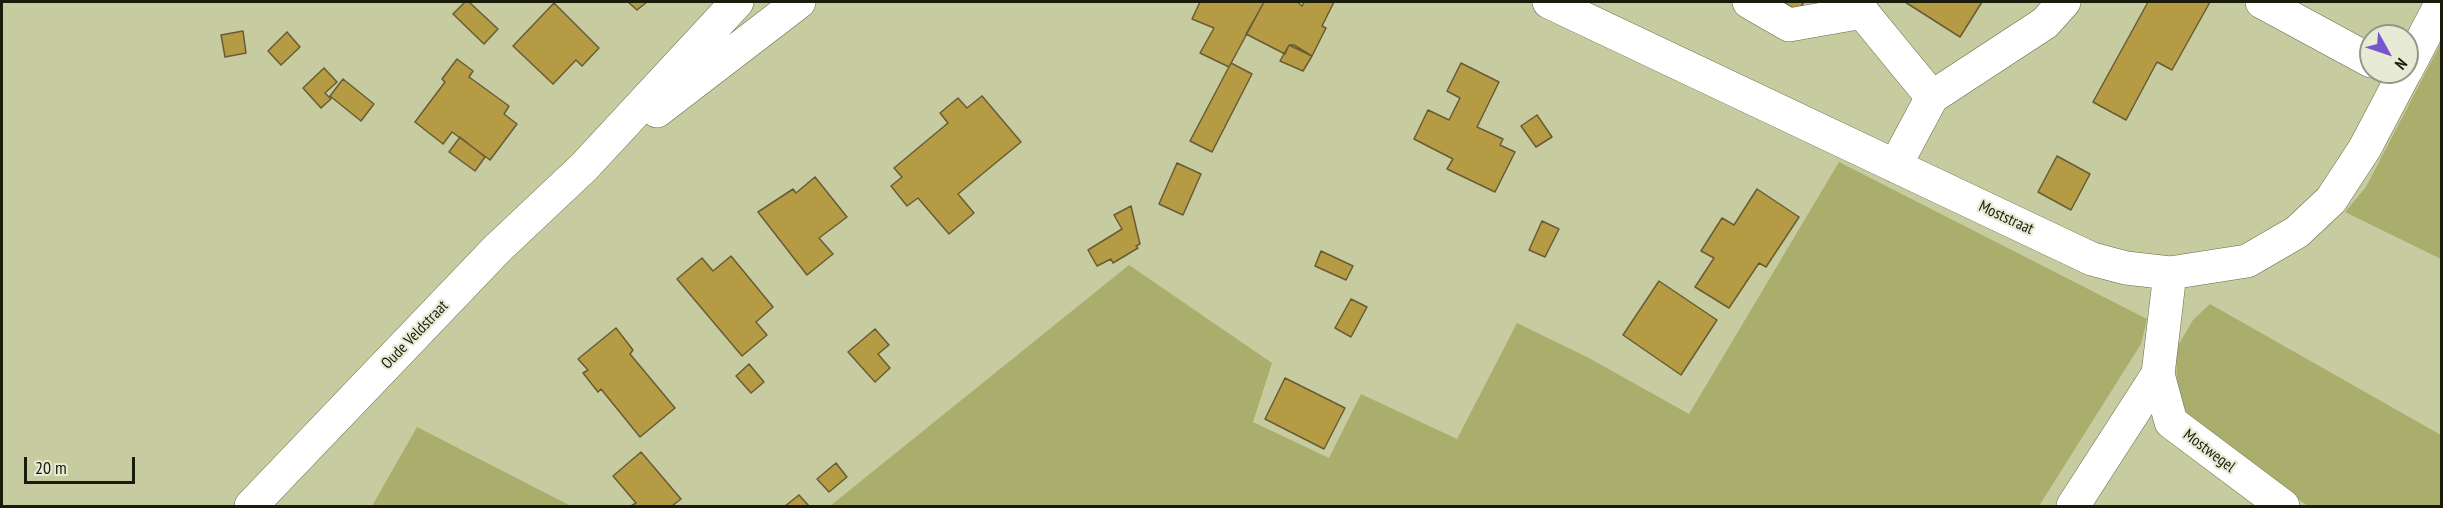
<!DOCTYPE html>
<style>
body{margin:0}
#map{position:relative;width:2443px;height:508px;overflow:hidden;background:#c7cba0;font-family:"PT Sans Narrow",sans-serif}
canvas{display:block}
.frame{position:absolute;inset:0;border:3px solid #1a1c0b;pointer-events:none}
.north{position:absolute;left:2359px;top:24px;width:60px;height:60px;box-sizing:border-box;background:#e7ead4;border:2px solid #959884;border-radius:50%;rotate:130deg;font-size:16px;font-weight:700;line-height:24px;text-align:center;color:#1a1c0b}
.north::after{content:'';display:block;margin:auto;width:21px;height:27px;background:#7756cf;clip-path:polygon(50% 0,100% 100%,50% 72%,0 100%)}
.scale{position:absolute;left:24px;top:457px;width:111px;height:27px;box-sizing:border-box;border:3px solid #1a1c0b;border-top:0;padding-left:8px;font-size:18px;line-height:21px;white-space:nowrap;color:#1a1c0b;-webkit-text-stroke:4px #e7ead4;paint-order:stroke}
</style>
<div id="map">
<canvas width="2443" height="508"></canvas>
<div class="frame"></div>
<div class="north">N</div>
<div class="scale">20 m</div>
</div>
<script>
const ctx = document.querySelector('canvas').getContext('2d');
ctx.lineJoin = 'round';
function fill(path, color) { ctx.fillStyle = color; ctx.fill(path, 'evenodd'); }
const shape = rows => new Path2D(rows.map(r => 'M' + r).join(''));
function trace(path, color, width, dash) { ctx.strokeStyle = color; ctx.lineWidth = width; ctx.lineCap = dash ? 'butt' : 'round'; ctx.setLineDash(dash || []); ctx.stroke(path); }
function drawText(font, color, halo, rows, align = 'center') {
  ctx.font = font + ' "PT Sans Narrow",sans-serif'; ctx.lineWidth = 4.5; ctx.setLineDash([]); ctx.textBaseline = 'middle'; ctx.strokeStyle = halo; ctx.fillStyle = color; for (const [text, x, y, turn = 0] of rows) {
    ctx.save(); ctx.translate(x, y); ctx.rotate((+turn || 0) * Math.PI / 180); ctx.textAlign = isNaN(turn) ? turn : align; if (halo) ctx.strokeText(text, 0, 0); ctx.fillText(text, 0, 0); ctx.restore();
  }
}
fill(shape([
 [2441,43,2442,259,2441,259,2345,212,2366,187],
 [1839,162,2147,319,2141,344,2039,506,830,506,1129,265,1272,363,1253,422,1329,458,1361,394,1457,439,1517,323,1589,358,1689,414],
 [2210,304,2441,435,2441,506,2308,506,2190,422,2177,386,2176,349,2193,320],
 [417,427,571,506,372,506]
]), '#a9ae6c');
const building = shape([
 [465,2,469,2,498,29,484,44,453,14,465,2],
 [628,2,647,2,637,10,628,2],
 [1200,2,1264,2,1229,67,1200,53,1214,28,1192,19,1200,2],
 [1264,2,1297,2,1302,6,1304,2,1334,2,1322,26,1326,28,1312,56,1294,45,1289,45,1285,54,1246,34,1264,2],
 [1782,2,1804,2,1798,11,1782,2],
 [1905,2,1982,2,1960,37,1905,2],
 [2148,2,2210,2,2172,70,2157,62,2126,120,2093,102,2148,2],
 [554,3,599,48,582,66,576,60,553,84,513,46,554,3],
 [243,31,246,53,225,57,221,35,243,31],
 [287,32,300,47,281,65,268,51,287,32],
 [1289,45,1312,56,1303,71,1280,61,1289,45],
 [457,59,473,71,469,77,509,106,504,114,517,124,490,160,452,132,443,144,415,122,445,82,442,79,457,59],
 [1231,63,1252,74,1212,152,1190,141,1231,63],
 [1461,63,1499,82,1477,127,1503,139,1500,145,1515,152,1495,192,1447,169,1453,159,1414,139,1428,110,1449,120,1460,98,1447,91,1461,63],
 [324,68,337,82,325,93,331,99,321,108,303,88,324,68],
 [343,79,374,104,361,121,330,96,343,79],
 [982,96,1021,142,958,194,974,213,949,234,918,198,907,206,891,186,902,177,894,168,948,123,940,113,958,98,967,108,982,96],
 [1537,115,1552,137,1536,147,1521,126,1537,115],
 [460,137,485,157,475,171,449,152,460,137],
 [2057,156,2090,174,2071,210,2038,192,2057,156],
 [1177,163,1201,174,1183,215,1159,204,1177,163],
 [815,177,847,217,819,238,833,254,807,275,758,212,793,189,796,193,815,177],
 [1757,189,1799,217,1766,267,1759,263,1729,308,1695,287,1714,258,1701,251,1722,218,1734,225,1757,189],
 [1131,206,1140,244,1136,246,1138,248,1113,263,1111,259,1097,266,1088,250,1122,229,1114,215,1131,206],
 [1542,221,1559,229,1545,257,1529,250,1542,221],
 [1321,251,1353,266,1346,280,1315,266,1321,251],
 [731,256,773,307,756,322,767,335,742,356,677,279,702,258,713,271,731,256],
 [1659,281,1717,320,1681,375,1623,335,1659,281],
 [1351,299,1367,307,1351,337,1335,328,1351,299],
 [616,328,633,350,630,354,675,408,640,437,601,389,598,392,583,373,588,370,578,359,616,328],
 [875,329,889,345,878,354,890,368,875,382,848,352,875,329],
 [749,364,764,382,751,393,736,376,749,364],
 [1285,378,1345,408,1324,449,1265,419,1285,378],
 [641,452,681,499,672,506,631,506,636,503,613,476,641,452],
 [836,463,847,477,829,492,817,479,836,463],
 [799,495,809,506,785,506,799,495]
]);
fill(building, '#b69b45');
trace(building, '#685c35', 1.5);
const minor = shape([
 [1549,2,2092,259,2126,268,2170,273,2247,261,2297,232,2331,200,2365,148,2405,72],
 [1749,2,1789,25,1863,12],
 [1854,2,1932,97],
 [2262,2,2371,61],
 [2407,69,2442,2],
 [657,111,799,2],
 [1895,166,1932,97,2045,23,2064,2],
 [2170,273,2158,374,2171,422,2283,506],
 [251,506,497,249,584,167,737,2],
 [2073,506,2158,374]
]);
trace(minor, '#676a43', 34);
trace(minor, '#fff', 33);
drawText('16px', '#1a1c0b', '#e7ead4', [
 ["Moststraat",2006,218,25],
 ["Oude Veldstraat",415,335,-46],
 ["Mostwegel",2209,451,37]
]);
</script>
